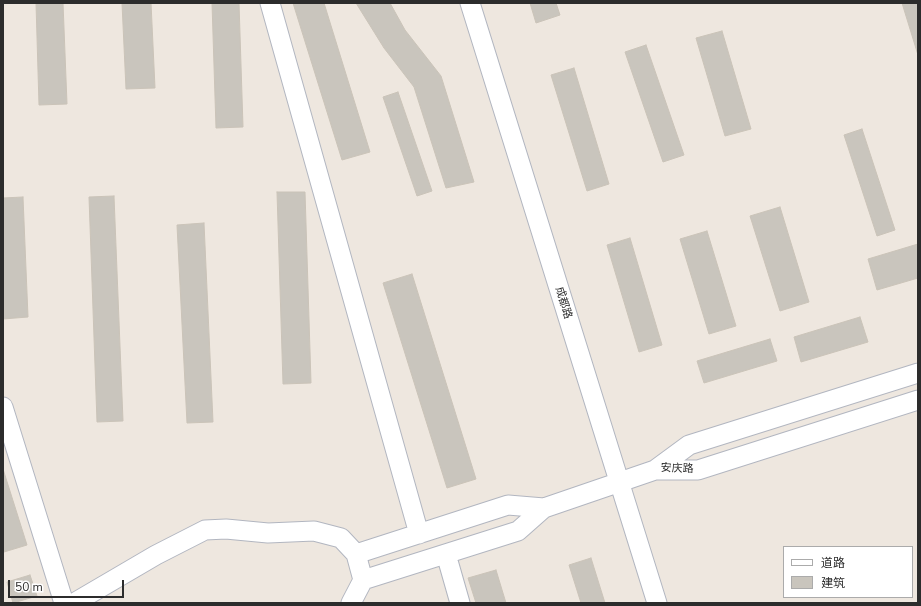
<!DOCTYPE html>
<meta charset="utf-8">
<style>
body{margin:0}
#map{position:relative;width:921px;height:606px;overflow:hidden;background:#eee7df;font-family:"Nunito Sans","Noto Sans SC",sans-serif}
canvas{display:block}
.frame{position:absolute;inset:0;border:4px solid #2c2c2c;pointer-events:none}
.legend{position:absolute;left:783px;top:546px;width:130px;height:52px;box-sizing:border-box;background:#fff;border:1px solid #ababab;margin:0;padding:5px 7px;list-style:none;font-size:12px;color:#2c2c2c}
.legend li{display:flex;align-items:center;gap:8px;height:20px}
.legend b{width:20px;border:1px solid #ababab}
.scale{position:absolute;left:8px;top:580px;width:116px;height:18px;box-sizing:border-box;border:2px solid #2c2c2c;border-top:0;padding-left:5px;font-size:12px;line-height:14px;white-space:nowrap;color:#2c2c2c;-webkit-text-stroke:3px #fff;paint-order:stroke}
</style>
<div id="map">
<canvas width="921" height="606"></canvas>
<div class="frame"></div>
<ul class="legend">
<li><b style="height:5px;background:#fff"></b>道路</li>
<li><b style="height:11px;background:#c9c5bd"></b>建筑</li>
</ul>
<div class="scale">50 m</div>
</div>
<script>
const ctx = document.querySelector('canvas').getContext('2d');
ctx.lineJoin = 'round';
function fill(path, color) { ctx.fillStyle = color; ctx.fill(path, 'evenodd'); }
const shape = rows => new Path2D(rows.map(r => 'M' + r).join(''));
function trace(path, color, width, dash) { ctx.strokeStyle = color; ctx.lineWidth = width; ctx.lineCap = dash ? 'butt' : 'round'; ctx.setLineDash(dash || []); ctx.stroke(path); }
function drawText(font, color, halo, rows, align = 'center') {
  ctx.font = font + ' "Nunito Sans","Noto Sans SC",sans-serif'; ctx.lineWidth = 3.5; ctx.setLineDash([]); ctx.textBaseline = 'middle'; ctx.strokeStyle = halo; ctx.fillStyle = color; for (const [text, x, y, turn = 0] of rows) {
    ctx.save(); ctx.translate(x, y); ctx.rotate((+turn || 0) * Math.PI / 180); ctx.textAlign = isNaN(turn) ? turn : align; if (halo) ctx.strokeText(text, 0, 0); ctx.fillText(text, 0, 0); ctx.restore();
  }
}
const building = shape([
 [36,3,63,3,67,104,39,105,36,3],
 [122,3,151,3,155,88,126,89,122,3],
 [212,3,239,3,243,127,216,128,212,3],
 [293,3,324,3,370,152,342,160,293,3],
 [356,3,390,3,405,30,441,76,474,182,446,188,414,87,384,48,356,3],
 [530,3,556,3,560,15,536,23,530,3],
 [902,3,918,3,918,55,902,3],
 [722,31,751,129,725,136,696,38,722,31],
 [646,45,684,155,663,162,625,52,646,45],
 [574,68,609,184,587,191,551,75,574,68],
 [398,92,432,191,417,196,383,97,398,92],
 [862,129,895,230,877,236,844,135,862,129],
 [277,192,305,192,311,383,283,384,277,192],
 [114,196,123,421,97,422,89,197,114,196],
 [23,197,28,317,3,319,3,198,23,197],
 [780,207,809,302,780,311,750,216,780,207],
 [204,223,213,422,187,423,177,225,204,223],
 [707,231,736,326,709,334,680,239,707,231],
 [630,238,662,345,639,352,607,245,630,238],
 [918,244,918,278,877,290,868,259,918,244],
 [412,274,476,479,447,488,383,283,412,274],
 [860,317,868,342,801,362,794,337,860,317],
 [770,339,777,361,704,383,697,361,770,339],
 [3,469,27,545,4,552,3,548,3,469],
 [591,558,605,603,581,603,569,565,591,558],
 [496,570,506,603,476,603,468,578,496,570],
 [30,575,37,596,13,603,7,582,30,575]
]);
fill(building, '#c9c5bd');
trace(building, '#cac3b8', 1);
const minor = shape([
 [270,3,419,534],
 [470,3,657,603],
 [3,407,64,603],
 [655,470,698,470,918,400],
 [356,554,508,505,544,508],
 [446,554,460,603],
 [74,603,156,555,205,530,226,529,268,533,314,531,341,538,356,554,363,580],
 [351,603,363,580,518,531,544,508,655,470,689,445,918,373]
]);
trace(minor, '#b2b6c0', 21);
trace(minor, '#fff', 19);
drawText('11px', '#2c2c2c', '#fff', [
 ["成都路",563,303,73],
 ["安庆路",677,469,2]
]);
</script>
